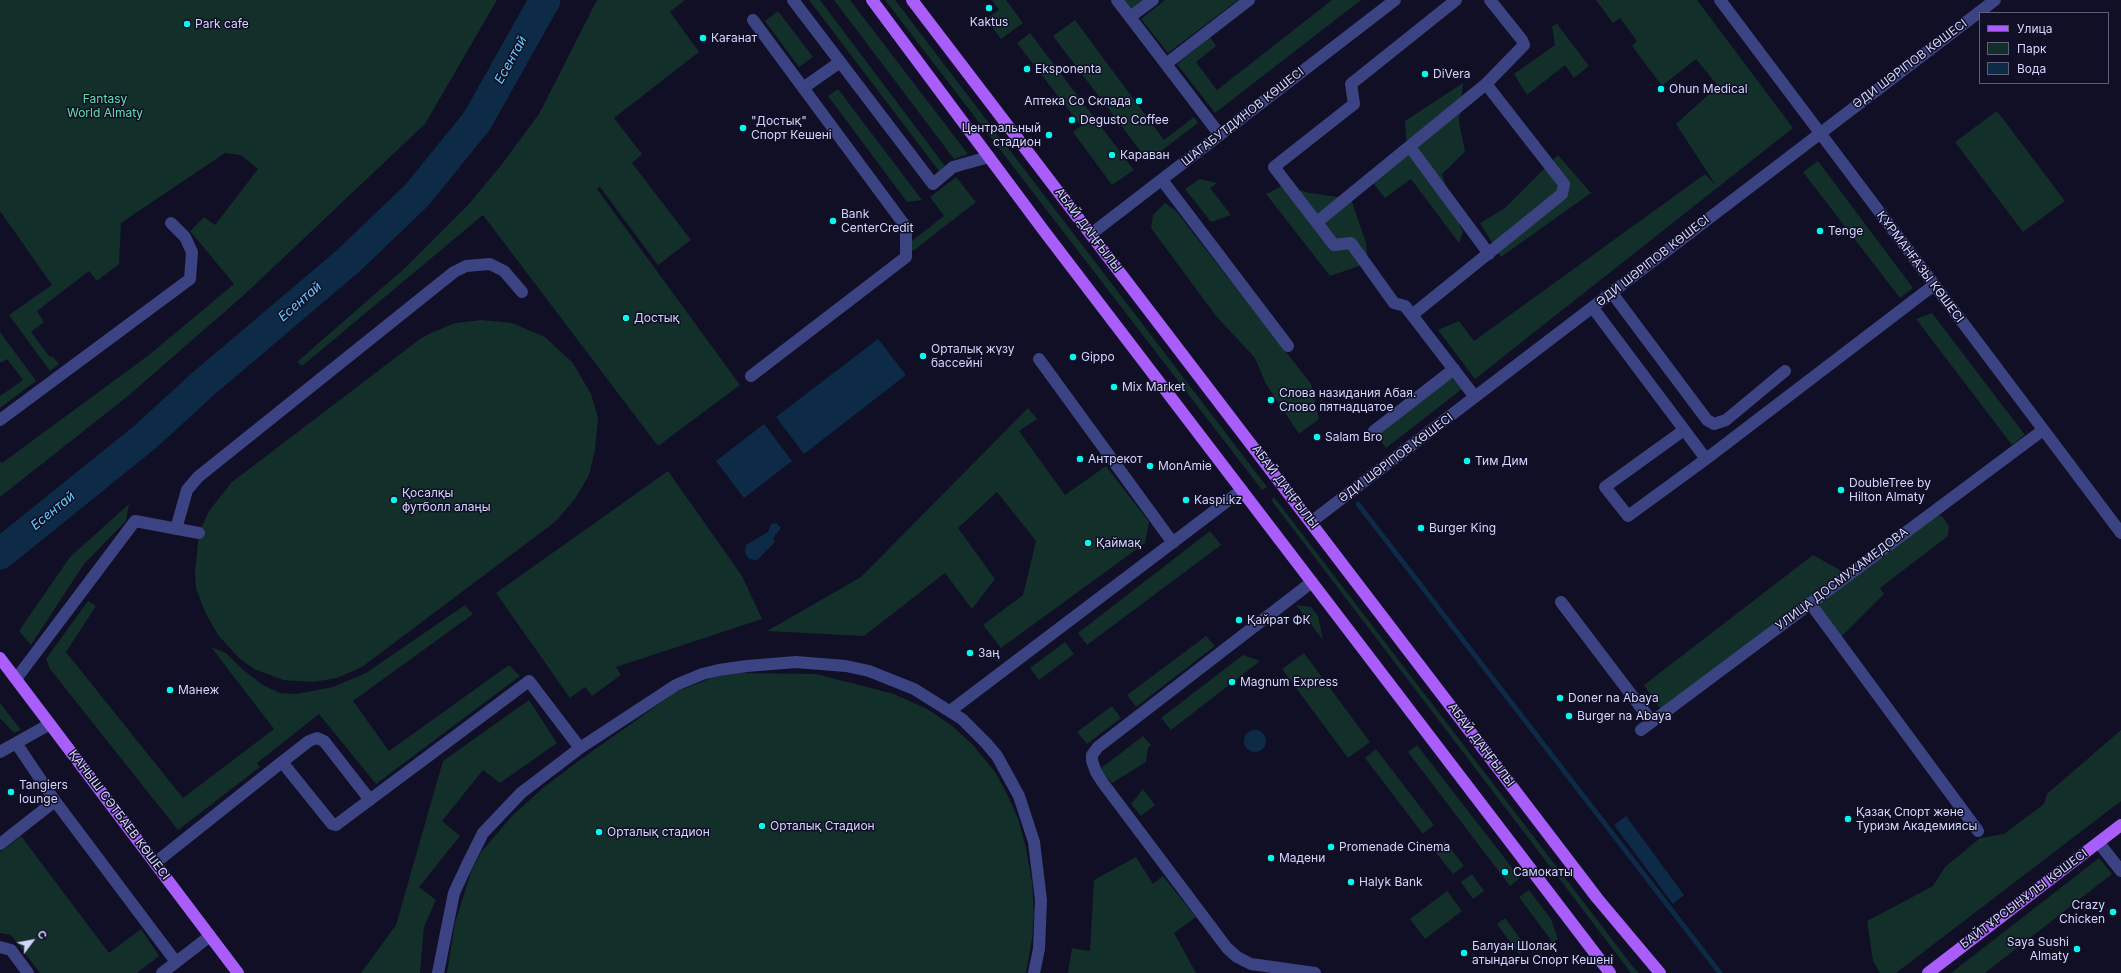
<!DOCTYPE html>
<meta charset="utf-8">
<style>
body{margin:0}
#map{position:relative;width:2121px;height:973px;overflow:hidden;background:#100f25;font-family:Inter,sans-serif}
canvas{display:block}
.legend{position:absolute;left:1979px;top:12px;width:130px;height:72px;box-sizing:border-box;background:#100f25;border:1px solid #5e5f7c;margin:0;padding:5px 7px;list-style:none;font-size:12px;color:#d4d6fe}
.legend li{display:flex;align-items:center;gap:8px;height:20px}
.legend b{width:20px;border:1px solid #5e5f7c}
.north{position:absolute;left:12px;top:921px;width:40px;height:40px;-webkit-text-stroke:3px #100f25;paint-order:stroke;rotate:58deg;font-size:11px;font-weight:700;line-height:16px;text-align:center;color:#d4d6fe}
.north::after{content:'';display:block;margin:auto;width:14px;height:18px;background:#d4d6fe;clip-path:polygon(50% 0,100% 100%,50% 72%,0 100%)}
</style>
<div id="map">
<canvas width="2121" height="973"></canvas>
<ul class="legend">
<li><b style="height:5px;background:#a95efc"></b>Улица</li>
<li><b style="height:11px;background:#122f2a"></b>Парк</li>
<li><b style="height:11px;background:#0d2b46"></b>Вода</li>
</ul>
<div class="north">С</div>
</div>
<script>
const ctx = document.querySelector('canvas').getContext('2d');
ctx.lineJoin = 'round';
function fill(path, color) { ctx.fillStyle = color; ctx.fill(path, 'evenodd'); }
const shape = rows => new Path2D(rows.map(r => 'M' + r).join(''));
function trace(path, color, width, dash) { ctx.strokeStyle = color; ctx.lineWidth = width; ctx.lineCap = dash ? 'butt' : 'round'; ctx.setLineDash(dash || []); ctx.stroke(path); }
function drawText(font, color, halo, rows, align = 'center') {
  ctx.font = font + ' Inter,sans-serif'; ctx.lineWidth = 3; ctx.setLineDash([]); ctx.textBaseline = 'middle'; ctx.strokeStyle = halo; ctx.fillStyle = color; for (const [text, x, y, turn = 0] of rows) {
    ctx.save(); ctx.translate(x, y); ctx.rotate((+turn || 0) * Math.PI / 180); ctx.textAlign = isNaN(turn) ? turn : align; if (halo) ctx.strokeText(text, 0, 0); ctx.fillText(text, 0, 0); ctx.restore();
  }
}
fill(shape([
 [0,0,497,0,425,124,244,295,128,396,0,497,0,461,2,463,149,355,234,284,190,231,204,217,215,225,258,169,241,155,225,153,121,223,119,264,97,281,89,271,37,311,44,322,31,332,49,356,53,357,59,364,50,371,9,315,52,285,0,211],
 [597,0,685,0,670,12,699,52,614,118,642,154,632,163,691,240,658,265,600,187,597,189,740,385,658,446,483,215,302,366,297,362,406,267,468,205,502,164,539,114],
 [809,0,820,0,945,166,939,171],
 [834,0,850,0,968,154,954,159],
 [885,0,895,0,1267,487,1262,490],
 [992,0,1006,0,1023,23,1001,39,986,19,999,10],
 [1122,0,1145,0,1131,11],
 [1165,0,1238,0,1168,53,1141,19],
 [1332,0,1361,0,1215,113,1177,64,1210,37,1216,46,1196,62,1217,90],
 [1596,0,1697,0,1793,128,1475,379,1438,330,1459,321,1474,341,1705,174,1715,184,1676,124,1718,86,1696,59,1662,86,1632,46,1637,41,1620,18,1613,23],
 [778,11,813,57,799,67,765,21],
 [1075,20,1164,140,1194,117,1198,123,1148,161,1053,36],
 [1557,24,1589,66,1574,78,1565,65,1527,95,1514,74,1555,45,1552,26],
 [1030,33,1134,170,1112,185,1073,132,1081,126,1017,43],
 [1463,83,1459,121,1465,152,1442,174,1454,214,1463,232,1459,243,1411,179,1385,198,1373,183,1407,147,1405,121],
 [838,89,922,200,907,202,828,96],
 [1997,111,2065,201,2023,232,1955,142],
 [1558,155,1591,193,1501,257,1480,223,1505,208],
 [1818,161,1913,288,1900,298,1803,172],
 [956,177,976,202,913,251,908,244,944,216,930,197],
 [1200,179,1217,183,1210,188,1231,215,1211,222,1185,189],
 [1284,185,1310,193,1351,199,1366,243,1368,263,1330,276,1266,194],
 [1165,203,1176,211,1311,384,1319,419,1299,434,1266,384,1255,358,1216,316,1151,228,1153,215],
 [1932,313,2025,435,2012,445,1916,319],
 [481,320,512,323,545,337,573,363,591,394,598,418,595,450,589,475,575,499,555,522,362,667,337,678,313,682,283,680,254,669,240,659,218,635,205,612,196,588,195,572,199,533,209,511,232,482,420,339,431,333,455,323],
 [0,332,36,381,0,408,0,396,23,380,7,359,1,363,0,361],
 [1450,376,1462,389,1386,448,1377,436],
 [1028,408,1037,419,1019,431,1065,495,1106,466,1149,522,1145,543,1001,648,983,625,1023,595,1036,541,997,492,958,528,995,579,972,609,945,573,864,636,767,631,861,577],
 [668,471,742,576,762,619,616,667,621,675,592,696,585,687,570,698,496,593],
 [1274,497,1634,968,1639,973,1631,973,1271,500],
 [129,504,126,521,84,564,31,645,19,631,70,557],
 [1929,514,1942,516,1949,526,1948,536,1880,588,1884,594,1837,641,1810,603,1663,713,1654,700,1644,685,1813,555,1840,570,1843,576],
 [1210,531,1221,545,1087,645,1078,633],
 [88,601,96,606,66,652,183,798,274,729,211,647,226,653,242,669,263,685,280,693,297,694,333,687,366,673,465,605,473,614,353,701,389,751,509,665,520,676,376,784,319,714,257,763,260,767,178,830,50,669,46,659],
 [1296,605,1311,607,1318,616,1323,640],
 [1206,636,1215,646,1136,707,1127,695],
 [1065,642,1074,654,1039,680,1030,668],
 [1304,653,1370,742,1348,758,1282,669],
 [1243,655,1260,661,1171,730,1161,718],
 [740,673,816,674,894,694,927,709,951,725,973,745,995,772,1005,790,1018,818,1026,848,1032,883,1034,914,1032,939,1026,973,447,973,455,923,472,869,482,851,513,815,543,788,577,762,676,692,714,677],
 [529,700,557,743,500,783,483,770,442,821,460,836,419,887,436,900,424,927,420,973,361,973,396,925,443,761],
 [0,703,21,730,14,733,0,718],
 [1112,706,1121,718,1087,744,1077,732],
 [2121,730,2121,801,1896,973,1880,973,1873,961,1867,921,1933,886,1945,867,1980,838,2004,834,2044,804,2047,794],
 [1143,736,1151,745,1148,748,1146,762,1112,783,1100,769],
 [1417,745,1520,878,1510,886,1408,752],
 [1376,749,1434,825,1423,834,1365,758],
 [1143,789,1155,805,1141,816,1131,804],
 [21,836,109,953,141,929,159,956,137,973,40,973,11,935,0,933,0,852],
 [1445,841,1464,866,1453,874,1434,850],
 [1136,857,1153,884,1163,876,1196,917,1174,933,1196,973,1068,973,1072,948,1090,951,1094,880],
 [2099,858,2112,874,1985,973,1951,973],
 [1472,874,1484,891,1473,899,1461,882],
 [1529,890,1551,919,1558,939,1553,943,1519,897],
 [1447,891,1462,911,1425,939,1410,919],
 [1505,918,1527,948,1519,954,1497,924]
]), '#122f2a');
fill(shape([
 [878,339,906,375,804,454,776,417],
 [764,424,792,461,744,498,716,461],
 [776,523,781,528,773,538,775,542,757,560,749,559,745,553,746,545,768,532,771,524],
 '1244 741a11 11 0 1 1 22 0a11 11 0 1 1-22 0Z',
 [1626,816,1684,895,1673,904,1614,825]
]), '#0d2b46');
trace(shape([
 [1358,504,1720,973]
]), '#0d2b46', 5);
trace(shape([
 [0,554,145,437,203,384,348,261,417,195,477,121,545,0]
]), '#0d2b46', 31);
trace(shape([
 [793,0,933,184,953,167,989,157],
 [1117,0,1220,135],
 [1456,0,1351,84,1354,104,1274,167,1334,245,1351,243,1394,303,1405,306,1475,397],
 [1720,0,2121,533],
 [1130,17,1153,0],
 [1166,64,1249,0],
 [803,88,840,62],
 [1410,147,1489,254],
 [1162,180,1288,346],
 [1317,222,1486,84,1524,45,1522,40,1490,0],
 [1091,234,1395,0],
 [1612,293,1707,420,1714,424,1726,420,1785,371],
 [1593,308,1706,459,1934,285],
 [1412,315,1562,194,1564,184,1486,84],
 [1039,359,1173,543],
 [751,376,906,257,906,227,753,20],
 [0,420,190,279,192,252,185,237,171,223],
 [1684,430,1605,487,1628,516,1706,459],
 [1374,431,1454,369],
 [1311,522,1995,0],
 [176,529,187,490,198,477,454,272,466,266,490,264,504,271,522,292],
 [1312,582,1098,747,1092,755,1092,761,1096,772,1103,783,1227,948,1237,957,1251,964,1315,973],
 [1561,602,1652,722],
 [1810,603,1978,831],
 [16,679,135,521,199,533],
 [950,711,1242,490],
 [1641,730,2043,430],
 [16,743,55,801,176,962],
 [0,752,50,724],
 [282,762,309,741,317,738,324,741,370,800],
 [2099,843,2121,871],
 [0,844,55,801],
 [155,863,282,762,332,824,336,825,529,681,580,748],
 [0,947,11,950,28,973],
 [162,973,210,936],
 [438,973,454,893,467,865,483,833,521,793,580,748,676,685,702,674,719,670,747,666,796,662,846,666,869,671,914,689,962,719,986,743,997,756,1019,796,1034,842,1041,900,1039,949,1034,973]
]), '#3b4383', 12);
trace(shape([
 [872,0,1044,231,1610,973],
 [912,0,1597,898,1660,973],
 [0,658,238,973],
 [1928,973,2121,825]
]), '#a95efc', 12);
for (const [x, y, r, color] of [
 [989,8,4,"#05faed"],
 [187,24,4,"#05faed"],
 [703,38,4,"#05faed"],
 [1027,69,4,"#05faed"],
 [1425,74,4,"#05faed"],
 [1661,89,4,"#05faed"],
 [1139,101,4,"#05faed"],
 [1072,120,4,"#05faed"],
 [743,128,4,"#05faed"],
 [1049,135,4,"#05faed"],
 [1112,155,4,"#05faed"],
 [833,221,4,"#05faed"],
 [1820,231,4,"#05faed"],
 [626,318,4,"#05faed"],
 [923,356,4,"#05faed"],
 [1073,357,4,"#05faed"],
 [1114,387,4,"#05faed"],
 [1271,400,4,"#05faed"],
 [1317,437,4,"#05faed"],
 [1080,459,4,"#05faed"],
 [1467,461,4,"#05faed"],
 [1150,466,4,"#05faed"],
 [1841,490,4,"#05faed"],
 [394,500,4,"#05faed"],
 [1186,500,4,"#05faed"],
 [1421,528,4,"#05faed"],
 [1088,543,4,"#05faed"],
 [1239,620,4,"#05faed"],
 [970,653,4,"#05faed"],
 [1232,682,4,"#05faed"],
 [170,690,4,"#05faed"],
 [1560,698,4,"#05faed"],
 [1569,716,4,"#05faed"],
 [11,792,4,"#05faed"],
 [1848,819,4,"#05faed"],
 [762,826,4,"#05faed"],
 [599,832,4,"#05faed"],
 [1331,847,4,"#05faed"],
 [1271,858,4,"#05faed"],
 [1505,872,4,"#05faed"],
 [1351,882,4,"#05faed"],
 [2113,912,4,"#05faed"],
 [2077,949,4,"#05faed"],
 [1464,953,4,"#05faed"]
]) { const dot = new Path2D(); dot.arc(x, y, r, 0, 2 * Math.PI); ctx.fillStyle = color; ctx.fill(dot); trace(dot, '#100f25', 1.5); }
drawText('12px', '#d4d6fe', '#100f25', [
 ["Kaktus",989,22,"center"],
 ["Park cafe",195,24],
 ["Кағанат",711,38],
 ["Eksponenta",1035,69],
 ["DiVera",1433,74],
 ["Ohun Medical",1669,89],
 ["Аптека Со Склада",1131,101,"right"],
 ["Degusto Coffee",1080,120],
 ["\"Достық\"",751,121],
 ["Спорт Кешені",751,135],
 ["Центральный",1041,128,"right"],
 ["стадион",1041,142,"right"],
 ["Караван",1120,155],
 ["Bank",841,214],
 ["CenterCredit",841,228],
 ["Tenge",1828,231],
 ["Достық",634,318],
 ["Орталық жүзу",931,349],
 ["бассейні",931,363],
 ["Gippo",1081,357],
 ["Mix Market",1122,387],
 ["Слова назидания Абая.",1279,393],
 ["Слово пятнадцатое",1279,407],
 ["Salam Bro",1325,437],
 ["Антрекот",1088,459],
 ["Тим Дим",1475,461],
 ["MonAmie",1158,466],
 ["DoubleTree by",1849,483],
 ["Hilton Almaty",1849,497],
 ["Қосалқы",402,493],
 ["футболл алаңы",402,507],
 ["Kaspi.kz",1194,500],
 ["Burger King",1429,528],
 ["Қаймақ",1096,543],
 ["Қайрат ФК",1247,620],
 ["Заң",978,653],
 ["Magnum Express",1240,682],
 ["Манеж",178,690],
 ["Doner na Abaya",1568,698],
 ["Burger na Abaya",1577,716],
 ["Tangiers",19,785],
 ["lounge",19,799],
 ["Қазақ Спорт және",1856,812],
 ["Туризм Академиясы",1856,826],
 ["Орталық Стадион",770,826],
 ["Орталық стадион",607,832],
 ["Promenade Cinema",1339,847],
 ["Мадени",1279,858],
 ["Самокаты",1513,872],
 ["Halyk Bank",1359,882],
 ["Crazy",2105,905,"right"],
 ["Chicken",2105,919,"right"],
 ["Saya Sushi",2069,942,"right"],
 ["Almaty",2069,956,"right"],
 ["Балуан Шолақ",1472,946],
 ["атындағы Спорт Кешені",1472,960]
], 'left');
drawText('12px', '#d4d6fe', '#100f25', [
 ["ӘДИ ШӘРІПОВ КӨШЕСІ",1910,64,-37],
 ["ШАГАБУТДИНОВ КӨШЕСІ",1243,117,-38],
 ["АБАЙ ДАҢҒЫЛЫ",1088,230,53],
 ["ӘДИ ШӘРІПОВ КӨШЕСІ",1653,261,-38],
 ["ҚҰРМАНҒАЗЫ КӨШЕСІ",1920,267,53],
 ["ӘДИ ШӘРІПОВ КӨШЕСІ",1396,458,-37],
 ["АБАЙ ДАҢҒЫЛЫ",1285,487,53],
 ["УЛИЦА ДОСМУХАМЕДОВА",1842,579,-37],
 ["АБАЙ ДАҢҒЫЛЫ",1481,745,53],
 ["ҚАНЫШ СӘТБАЕВ КӨШЕСІ",119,815,53],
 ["БАЙТҰРСЫНҰЛЫ КӨШЕСІ",2024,899,-37]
]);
drawText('12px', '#61ddac', '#100f25', [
 ["Fantasy",105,99],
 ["World Almaty",105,113]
]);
drawText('italic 13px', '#64cdfc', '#100f25', [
 ["Есентай",511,60,-61],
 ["Есентай",300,302,-41],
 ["Есентай",53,511,-39]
]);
</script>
